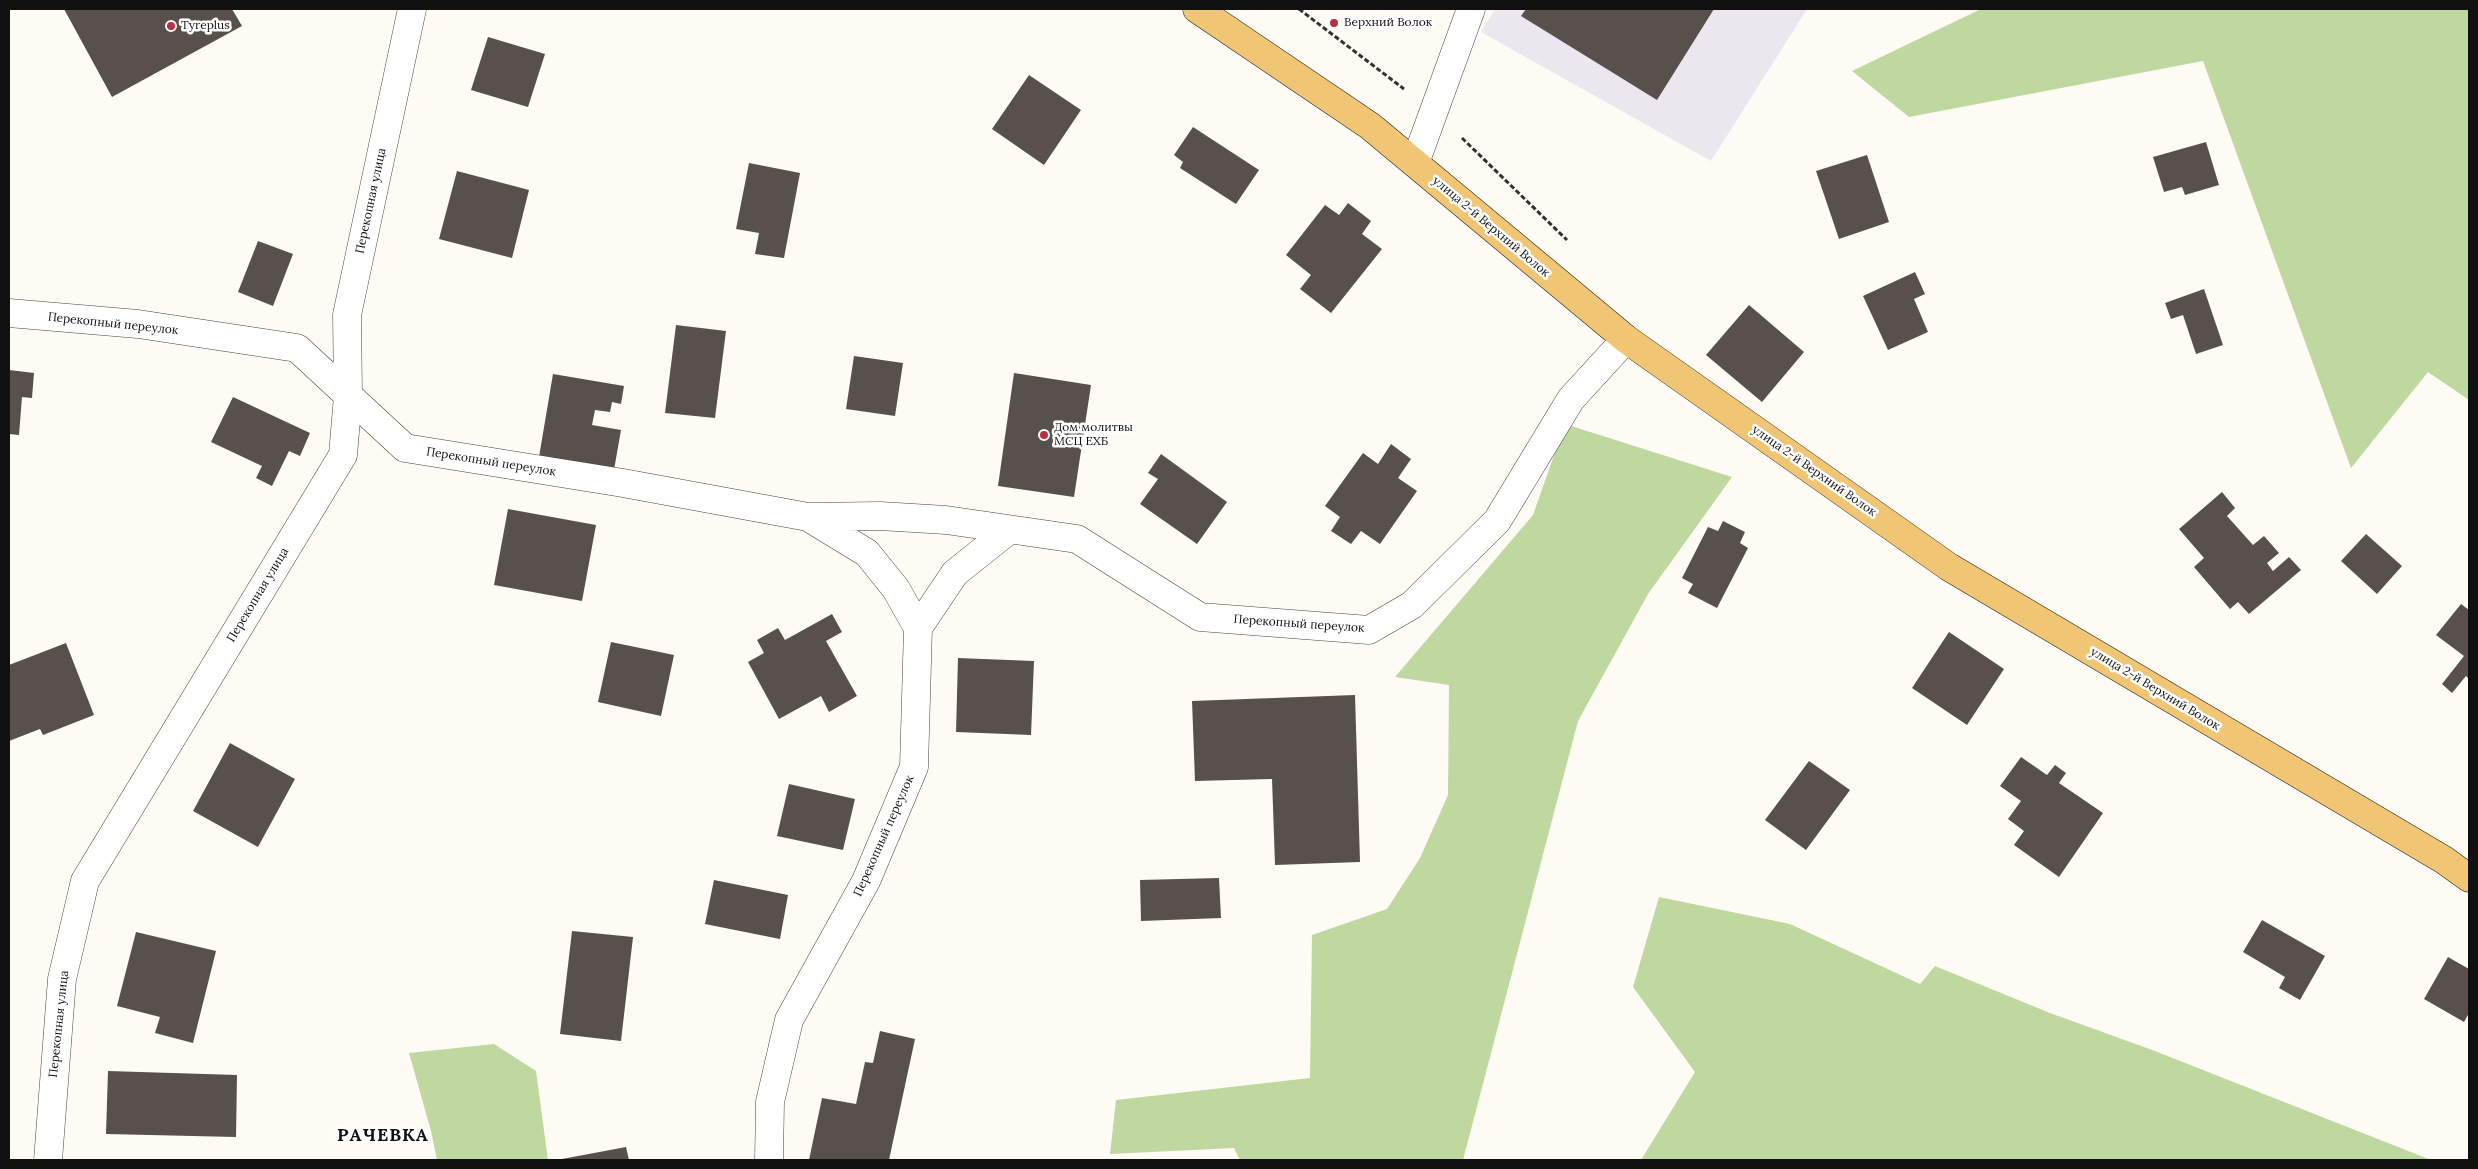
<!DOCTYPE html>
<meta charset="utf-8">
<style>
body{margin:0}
#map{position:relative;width:2478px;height:1169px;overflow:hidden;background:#fefbf4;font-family:Lora,serif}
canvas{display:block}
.frame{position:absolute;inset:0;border:10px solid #101010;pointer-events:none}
</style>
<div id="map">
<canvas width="2478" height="1169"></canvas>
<div class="frame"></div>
</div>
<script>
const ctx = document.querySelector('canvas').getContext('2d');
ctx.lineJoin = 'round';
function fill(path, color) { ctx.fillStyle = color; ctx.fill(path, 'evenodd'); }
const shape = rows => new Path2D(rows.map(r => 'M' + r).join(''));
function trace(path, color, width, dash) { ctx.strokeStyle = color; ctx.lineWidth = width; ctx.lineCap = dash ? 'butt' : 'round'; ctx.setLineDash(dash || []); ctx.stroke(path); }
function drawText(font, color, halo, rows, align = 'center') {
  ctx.font = font + ' Lora,serif'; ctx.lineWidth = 5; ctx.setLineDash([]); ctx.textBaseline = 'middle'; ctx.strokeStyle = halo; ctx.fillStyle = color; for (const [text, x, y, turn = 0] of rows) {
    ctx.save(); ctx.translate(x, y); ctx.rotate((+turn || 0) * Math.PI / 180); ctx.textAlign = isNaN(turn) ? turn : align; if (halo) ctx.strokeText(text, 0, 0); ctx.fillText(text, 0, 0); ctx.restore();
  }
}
fill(shape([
 [1495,9,1807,9,1711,161,1481,32]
]), '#ece6ee');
fill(shape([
 [1981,9,2469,9,2469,400,2428,372,2351,468,2203,61,1909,117,1852,71],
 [1565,424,1732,477,1648,594,1578,721,1463,1160,1240,1160,1234,1148,1110,1154,1116,1100,1310,1078,1312,935,1387,909,1420,858,1448,795,1449,685,1395,677,1533,515],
 [1659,897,1790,924,1920,984,1935,966,2050,1013,2155,1051,2431,1160,1641,1160,1695,1072,1633,987],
 [494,1044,536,1071,548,1160,437,1160,431,1131,409,1053]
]), '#bed89f');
fill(shape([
 [64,9,232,9,242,26,112,97],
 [1526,9,1714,9,1657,100,1521,16],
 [488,37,545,54,528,107,471,90],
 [1029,75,1081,110,1044,165,992,129],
 [1193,127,1259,170,1236,204,1180,168,1183,162,1174,155],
 [2206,142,2219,185,2185,195,2182,187,2164,192,2153,157],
 [1867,155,1889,222,1839,239,1816,171],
 [749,163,800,173,784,258,755,254,759,233,736,229],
 [457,171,529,190,512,258,439,239],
 [1348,203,1371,221,1362,234,1382,249,1331,313,1300,289,1311,275,1286,255,1325,205,1339,215],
 [258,241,293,254,273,306,238,292],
 [1915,272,1925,294,1914,299,1928,332,1888,350,1863,296],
 [2204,289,2223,345,2196,354,2183,315,2171,319,2165,303],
 [1749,305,1804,352,1762,402,1706,355],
 [676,325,726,331,715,418,665,413],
 [854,356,903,363,895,416,846,409],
 [9,370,34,373,32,398,22,397,19,435,9,434],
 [1014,373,1091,385,1074,497,998,486],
 [553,374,624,386,621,404,612,402,610,412,595,410,592,425,621,430,614,470,539,457],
 [233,397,310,433,300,456,289,451,272,486,256,478,262,466,211,442],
 [1391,444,1411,459,1398,478,1417,491,1380,544,1361,531,1351,544,1331,531,1340,517,1325,506,1363,453,1378,464],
 [1161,454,1227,502,1197,544,1140,504,1158,479,1148,473],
 [2222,492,2235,508,2227,516,2253,545,2264,536,2279,553,2267,563,2273,571,2289,557,2301,570,2249,614,2238,602,2230,609,2194,567,2204,558,2179,529],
 [508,509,596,525,582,601,494,585],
 [1723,521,1745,532,1740,543,1748,548,1717,608,1688,593,1693,584,1682,578,1708,527,1718,531],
 [2366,534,2402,566,2377,594,2341,561],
 [2461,604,2469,610,2469,679,2466,676,2452,693,2442,684,2464,656,2436,635],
 [832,614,842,632,826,641,857,696,829,712,821,696,779,719,748,662,764,653,757,640,778,628,785,640],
 [1949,632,2004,669,1967,725,1912,688],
 [611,642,674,655,661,716,598,702],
 [66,643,94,715,43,735,40,729,9,741,9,665],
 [958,658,1034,661,1031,735,956,732],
 [1355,695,1360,862,1275,865,1272,779,1195,781,1192,701],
 [230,743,295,779,258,847,193,811],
 [2021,757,2047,775,2055,765,2066,773,2059,783,2103,813,2059,877,2014,845,2024,831,2008,819,2021,801,2000,786],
 [1809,761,1850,790,1806,850,1765,820],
 [789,784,855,799,843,850,777,836],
 [1219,878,1221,918,1141,921,1140,880],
 [714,880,788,895,780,939,705,924],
 [2262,920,2325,956,2300,1000,2279,988,2285,977,2243,952],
 [572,931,633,937,621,1041,560,1034],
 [136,932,216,951,193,1043,155,1033,160,1017,117,1006],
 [2448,957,2469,969,2469,1013,2464,1022,2424,999],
 [880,1031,915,1039,889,1160,809,1160,822,1098,856,1104,865,1062,873,1063],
 [108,1071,237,1075,236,1137,106,1134],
 [626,1147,629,1160,562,1160,562,1159]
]), '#58504d');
const minor = shape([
 [1415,163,1471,9],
 [9,313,138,324,297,348,405,448,623,483,808,517,880,516,946,520,1077,539,1200,617,1369,630,1412,605,1497,521,1571,399,1626,339],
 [808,517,867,553,896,589,918,628],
 [48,1160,62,979,85,881,343,455,348,396,347,315,412,9],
 [769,1160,770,1102,789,1020,866,881,914,767,918,628,955,573,1009,530]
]);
const major = shape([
 [1197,9,1370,126,1626,339,1949,567,2444,860,2469,878]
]);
trace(minor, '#434343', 29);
trace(major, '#212121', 29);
trace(shape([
 [1299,9,1404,89],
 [1462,138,1567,240]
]), '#323232', 3, [5, 2.5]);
trace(minor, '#fff', 28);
trace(major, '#f0c573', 28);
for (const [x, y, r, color] of [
 [1334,23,5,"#b93044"],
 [171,26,5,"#b93044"],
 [1044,435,5,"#b93044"]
]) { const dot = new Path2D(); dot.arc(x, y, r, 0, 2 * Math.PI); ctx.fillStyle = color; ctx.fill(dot); trace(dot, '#fff', 2); }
drawText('12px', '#101010', '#fff', [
 ["Верхний Волок",1344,23],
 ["Tyreplus",181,26],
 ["Дом молитвы",1054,428],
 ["МСЦ ЕХБ",1054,442]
], 'left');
drawText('12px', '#101010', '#fff', [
 ["Перекопная улица",371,201,-78],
 ["улица 2-й Верхний Волок",1491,227,40],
 ["Перекопный переулок",113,324,6],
 ["Перекопный переулок",491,462,9],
 ["улица 2-й Верхний Волок",1814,471,35],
 ["Перекопная улица",258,595,-59],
 ["Перекопный переулок",1299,624,4],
 ["улица 2-й Верхний Волок",2155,689,31],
 ["Перекопный переулок",884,836,-66],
 ["Перекопная улица",59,1024,-84]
]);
ctx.letterSpacing = '1px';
drawText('bold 18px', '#101010', '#fff', [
 ["РАЧЕВКА",383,1136]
]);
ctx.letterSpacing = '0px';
</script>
